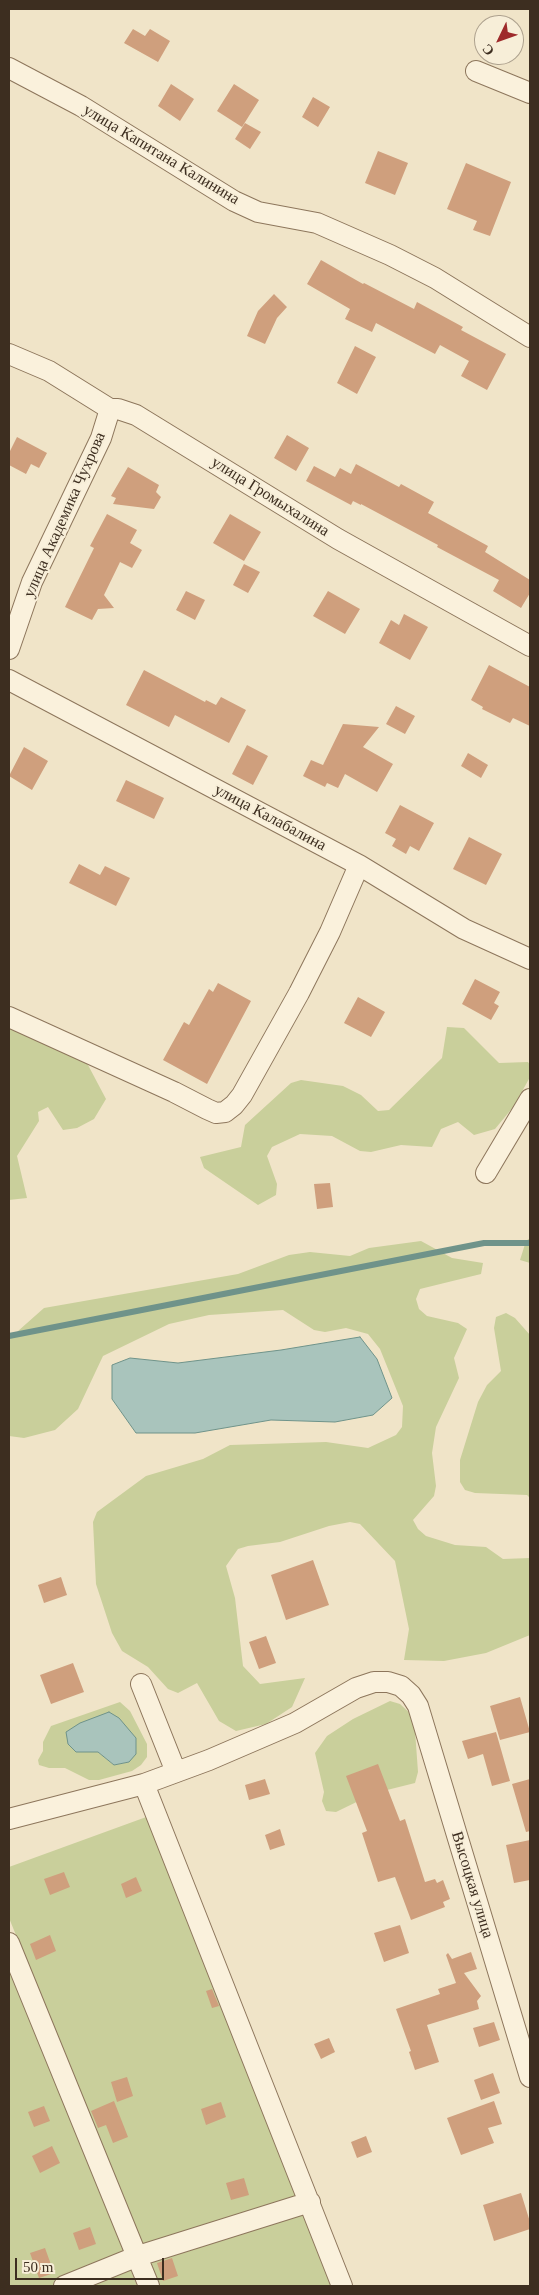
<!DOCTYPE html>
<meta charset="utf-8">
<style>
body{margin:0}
#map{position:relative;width:539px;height:2295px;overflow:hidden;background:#f0e4c8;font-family:Georgia,serif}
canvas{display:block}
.frame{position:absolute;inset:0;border:10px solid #3d2e20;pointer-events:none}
.north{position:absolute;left:474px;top:15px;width:50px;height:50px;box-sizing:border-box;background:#f7eed8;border:1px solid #ada18e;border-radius:50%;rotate:228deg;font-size:14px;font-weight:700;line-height:20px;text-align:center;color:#3d2e20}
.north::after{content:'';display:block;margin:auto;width:18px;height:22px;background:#9e2a2b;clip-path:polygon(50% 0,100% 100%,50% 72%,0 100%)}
.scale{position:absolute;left:15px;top:2258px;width:149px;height:22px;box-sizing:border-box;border:2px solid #3d2e20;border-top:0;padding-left:6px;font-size:15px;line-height:18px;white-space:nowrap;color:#3d2e20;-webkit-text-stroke:4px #f7eed8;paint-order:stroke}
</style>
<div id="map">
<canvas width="539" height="2295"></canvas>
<div class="frame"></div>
<div class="north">С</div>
<div class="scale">50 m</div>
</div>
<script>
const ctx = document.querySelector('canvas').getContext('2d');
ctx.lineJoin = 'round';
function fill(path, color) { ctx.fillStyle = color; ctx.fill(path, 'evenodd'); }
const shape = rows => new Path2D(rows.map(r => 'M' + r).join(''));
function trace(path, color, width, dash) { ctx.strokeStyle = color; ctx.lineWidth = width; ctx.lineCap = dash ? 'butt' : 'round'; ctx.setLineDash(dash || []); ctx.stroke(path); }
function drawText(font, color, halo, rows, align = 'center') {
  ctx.font = font + ' Georgia,serif'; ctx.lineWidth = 4; ctx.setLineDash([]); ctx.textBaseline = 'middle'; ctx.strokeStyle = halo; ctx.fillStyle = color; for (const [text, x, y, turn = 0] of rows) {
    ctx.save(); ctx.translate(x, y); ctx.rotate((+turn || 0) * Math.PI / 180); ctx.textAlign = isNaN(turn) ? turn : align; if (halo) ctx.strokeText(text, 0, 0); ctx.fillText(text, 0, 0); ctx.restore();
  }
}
fill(shape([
 [9,1025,58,1043,88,1065,106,1099,94,1119,77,1128,63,1130,48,1107,38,1112,39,1121,17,1156,27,1198,9,1200],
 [447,1027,464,1028,499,1063,528,1062,530,1065,530,1077,514,1106,495,1129,474,1135,458,1122,441,1129,432,1147,401,1145,371,1152,360,1151,332,1136,300,1134,272,1147,267,1156,277,1184,276,1195,258,1205,204,1168,200,1157,241,1147,245,1125,291,1083,301,1080,343,1086,361,1095,378,1111,389,1110,442,1058],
 [530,1238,530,1263,520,1260,526,1241],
 [421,1241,452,1258,483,1263,481,1274,420,1289,416,1299,419,1309,427,1316,458,1323,467,1329,454,1358,459,1378,436,1427,432,1453,436,1486,434,1496,413,1520,418,1529,426,1536,455,1545,486,1547,503,1559,530,1558,530,1635,486,1653,444,1661,404,1660,409,1629,395,1561,360,1524,350,1522,329,1526,280,1542,248,1546,238,1549,226,1566,235,1598,243,1666,260,1684,305,1678,292,1707,266,1724,236,1731,219,1721,197,1683,178,1693,168,1689,148,1667,122,1651,112,1633,96,1584,93,1522,97,1512,146,1476,203,1459,230,1445,326,1442,368,1448,396,1435,402,1427,403,1406,380,1349,368,1334,346,1328,325,1332,314,1330,283,1310,209,1315,169,1324,103,1356,78,1409,55,1430,24,1438,9,1436,9,1339,44,1308,238,1274,289,1255,310,1252,350,1256,369,1248],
 [506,1313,515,1318,530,1335,530,1498,527,1495,475,1493,465,1490,460,1482,460,1460,478,1402,487,1385,501,1371,494,1328,496,1317],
 [390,1701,400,1704,414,1717,418,1772,415,1783,375,1793,336,1812,326,1811,322,1801,324,1792,315,1753,327,1736,353,1719],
 [120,1702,130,1711,147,1744,147,1757,141,1765,132,1771,99,1780,89,1780,65,1768,49,1768,39,1765,38,1760,43,1751,43,1742,51,1726],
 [98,1752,129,1762,114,1765],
 [149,1816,301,2198,142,2245,9,1918,9,1867],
 [9,1970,123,2250,137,2286,9,2286],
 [307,2213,336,2286,155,2286,146,2262]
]), '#c9cf9b');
const water = shape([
 [360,1337,377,1359,392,1398,373,1415,335,1422,271,1420,195,1433,136,1433,112,1399,112,1365,130,1358,178,1363,281,1350,360,1337],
 [109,1712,119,1718,136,1738,136,1754,129,1762,114,1765,98,1752,76,1752,68,1744,66,1732,80,1723,109,1712]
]);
fill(water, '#a9c4bc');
trace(water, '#6f938a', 1);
trace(shape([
 [9,1336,484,1243,530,1243]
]), '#6f938a', 6);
fill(shape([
 [133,29,145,36,150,29,170,41,158,62,124,43],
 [171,84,194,99,180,121,158,106],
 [234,84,259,100,242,127,217,111],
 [313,97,330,107,318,127,302,117],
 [245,123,261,132,250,149,235,139],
 [378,151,408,163,395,195,365,183],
 [466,163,511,182,490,236,473,230,477,221,447,209],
 [321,260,363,284,364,283,414,309,417,302,463,327,461,330,506,354,487,390,461,376,469,361,440,345,435,354,376,323,372,332,345,319,350,309,307,284],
 [274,294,287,307,277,318,265,344,247,336,258,311],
 [355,346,376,357,357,394,337,383],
 [287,435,309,448,296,471,274,458],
 [17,437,47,453,39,468,31,464,26,474,9,465,9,453],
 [356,464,399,487,401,484,434,502,428,513,488,546,485,552,530,580,530,593,521,608,493,591,499,580,437,547,438,545,361,504,361,505,353,501,351,505,306,481,314,466,335,477,340,468,351,474],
 [128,467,159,485,156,492,161,497,154,509,113,504,116,498,111,496],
 [107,514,137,530,130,543,142,550,132,568,120,562,104,595,114,608,98,609,92,620,65,607,94,548,90,546],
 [230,514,261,532,244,561,213,543],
 [244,564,260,572,248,593,233,585],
 [186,591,205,600,195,620,176,610],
 [328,591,360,609,345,634,313,616],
 [404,614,428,627,410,660,379,643,391,620,399,625],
 [489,665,530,687,530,726,513,718,510,723,482,709,483,707,471,700],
 [144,670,205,702,206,700,216,705,221,697,246,710,229,743,175,715,169,727,126,705],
 [396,706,415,716,405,734,386,724],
 [343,724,379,727,363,747,393,764,377,792,345,774,338,788,327,783,325,787,303,776,311,760,323,765],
 [247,745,268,756,253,785,232,774],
 [24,747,48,761,32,790,9,776],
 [468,753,488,765,481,778,461,766],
 [126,780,164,798,154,819,116,801],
 [400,805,434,823,419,851,410,846,406,854,392,846,396,839,385,833],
 [469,837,502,854,486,885,453,869],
 [79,864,100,875,105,866,130,878,116,906,69,883],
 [475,979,500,992,494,1003,499,1006,491,1020,462,1004],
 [218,983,251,1001,207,1084,163,1060,184,1022,189,1025,209,989,213,992],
 [358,997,385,1012,371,1037,344,1023],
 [330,1183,333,1207,317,1209,314,1184],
 [313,1560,329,1605,286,1620,271,1575],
 [61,1577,67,1595,44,1603,38,1585],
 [266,1636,276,1663,259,1669,249,1642],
 [73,1663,84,1692,51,1704,40,1675],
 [520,1697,530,1732,500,1740,490,1706],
 [496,1732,510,1781,492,1786,483,1754,468,1759,462,1741],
 [378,1764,400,1821,405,1819,425,1882,435,1879,437,1883,443,1880,450,1899,443,1902,445,1907,411,1920,395,1877,378,1882,362,1833,367,1831,346,1776],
 [265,1779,270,1794,249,1800,245,1785],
 [530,1779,530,1831,526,1832,512,1784],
 [280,1829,285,1845,270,1850,265,1835],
 [530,1840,530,1880,514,1883,506,1845],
 [64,1872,70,1887,50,1895,44,1879],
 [136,1877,142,1891,126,1898,121,1884],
 [400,1925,409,1953,384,1962,374,1933],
 [50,1935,56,1951,36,1960,30,1944],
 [471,1952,477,1969,464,1973,481,1996,477,2001,479,2009,427,2025,439,2062,415,2070,409,2052,411,2051,396,2009,440,1994,438,1989,456,1983,446,1955,448,1953,452,1959],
 [212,1989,219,2006,212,2008,206,1991],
 [494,2022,500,2040,479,2047,473,2028],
 [329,2038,335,2052,321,2059,314,2044],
 [493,2073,500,2093,481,2100,474,2080],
 [127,2077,133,2096,117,2102,111,2082],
 [114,2101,128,2137,113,2143,106,2125,98,2128,91,2111],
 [494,2101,502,2124,488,2128,494,2143,461,2155,447,2118],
 [221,2102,226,2117,206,2125,201,2109],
 [44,2106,50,2121,34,2127,28,2112],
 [366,2136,372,2152,357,2158,351,2142],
 [52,2146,60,2163,40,2173,32,2156],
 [244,2178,249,2195,231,2200,226,2183],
 [521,2193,530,2222,530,2229,494,2241,483,2205],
 [90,2227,96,2244,79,2250,73,2233],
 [45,2248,54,2273,39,2278,30,2253],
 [172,2258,178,2276,163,2281,157,2263]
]), '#cf9f7d');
const minor = shape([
 [9,68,81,106,234,201,258,212,317,223,390,255,435,278,530,337],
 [476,71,530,93],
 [9,354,49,371,110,409,118,409,136,415,338,539,530,646],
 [9,649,32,582,101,438,110,409],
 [9,680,359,865,464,929,530,959],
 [9,1017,174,1092,207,1109,216,1113,225,1112,234,1105,242,1095,299,993,330,932,359,865],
 [486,1173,530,1099],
 [141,1684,176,1772],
 [144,1784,342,2286],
 [9,1819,144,1784,209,1760,295,1723,356,1688,374,1682,388,1682,401,1686,411,1695,418,1706,530,2077],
 [9,1943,149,2286],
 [64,2286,138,2256,310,2202]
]);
trace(minor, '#8d765c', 22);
trace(minor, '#faf1dc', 20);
drawText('16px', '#3d2e20', '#f7eed8', [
 ["улица Капитана Калинина",161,155,31],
 ["улица Громыхалина",270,497,32],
 ["улица Академика Чухрова",65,515,-66],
 ["улица Калабалина",270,818,28],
 ["Высоцкая улица",472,1885,73]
]);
</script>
